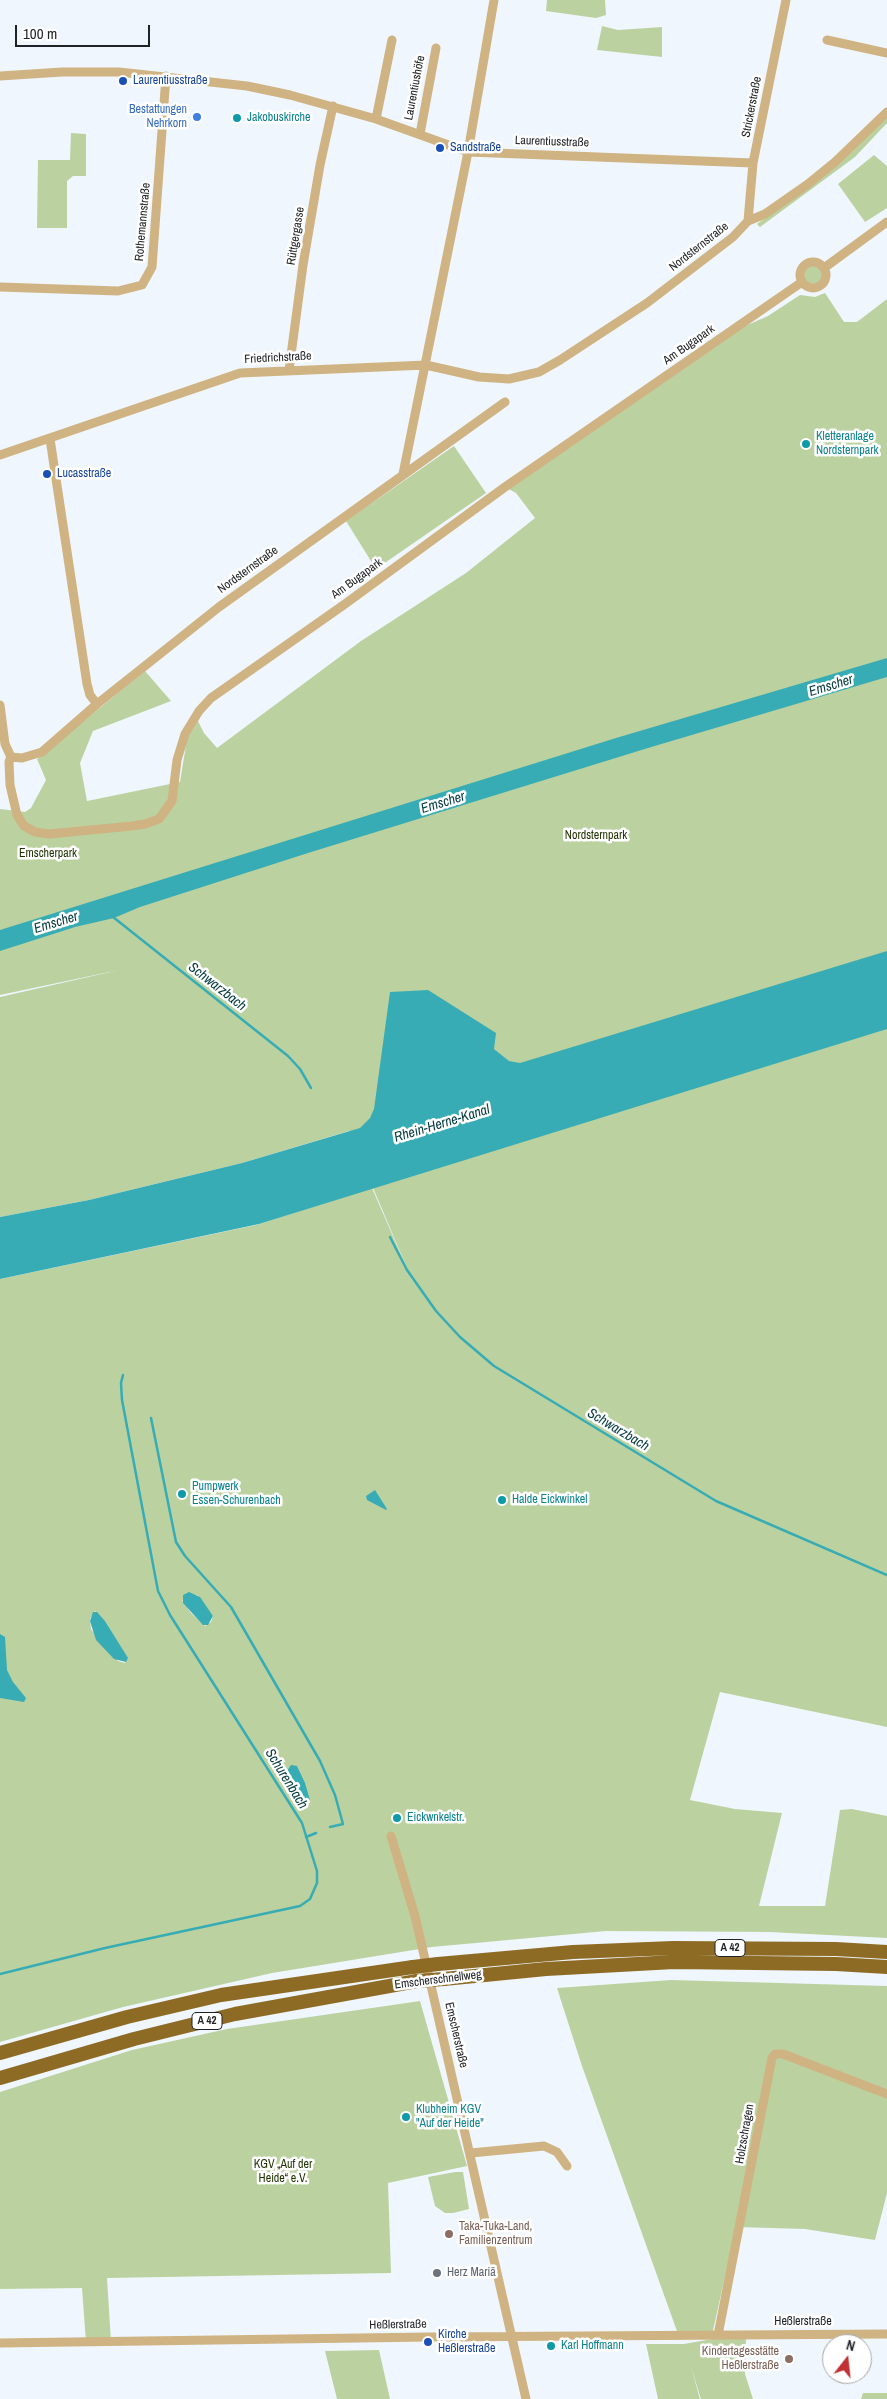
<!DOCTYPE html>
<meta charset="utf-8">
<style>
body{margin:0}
#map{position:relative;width:887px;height:2399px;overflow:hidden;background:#eff6fd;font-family:"Archivo Narrow",sans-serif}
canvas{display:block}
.north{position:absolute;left:822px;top:2334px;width:50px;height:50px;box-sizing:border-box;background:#fff;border:1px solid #a6a7a8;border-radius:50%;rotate:16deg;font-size:14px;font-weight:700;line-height:20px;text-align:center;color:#202326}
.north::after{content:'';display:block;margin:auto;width:18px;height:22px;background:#c03133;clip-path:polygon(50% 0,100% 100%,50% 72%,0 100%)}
.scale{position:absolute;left:15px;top:25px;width:135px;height:22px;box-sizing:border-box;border:2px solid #202326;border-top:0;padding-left:6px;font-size:15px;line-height:18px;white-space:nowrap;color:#202326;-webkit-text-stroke:4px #fff;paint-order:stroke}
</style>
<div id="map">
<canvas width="887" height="2399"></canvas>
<div class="north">N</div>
<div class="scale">100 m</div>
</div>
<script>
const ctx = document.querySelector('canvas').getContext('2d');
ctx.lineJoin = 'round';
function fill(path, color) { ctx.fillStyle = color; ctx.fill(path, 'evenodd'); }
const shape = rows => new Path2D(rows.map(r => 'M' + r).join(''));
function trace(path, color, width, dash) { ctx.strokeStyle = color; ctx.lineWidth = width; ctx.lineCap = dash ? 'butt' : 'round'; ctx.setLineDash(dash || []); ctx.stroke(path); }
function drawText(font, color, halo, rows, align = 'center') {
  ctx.font = font + ' "Archivo Narrow",sans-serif'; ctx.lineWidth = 5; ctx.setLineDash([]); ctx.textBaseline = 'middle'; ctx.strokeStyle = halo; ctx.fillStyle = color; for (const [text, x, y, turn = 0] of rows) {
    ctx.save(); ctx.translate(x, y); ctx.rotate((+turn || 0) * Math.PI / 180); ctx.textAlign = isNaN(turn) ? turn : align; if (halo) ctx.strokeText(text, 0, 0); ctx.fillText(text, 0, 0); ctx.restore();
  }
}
fill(shape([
 [547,0,605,0,606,15,596,18,546,11],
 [602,26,618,30,662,27,662,57,597,50],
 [887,117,887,123,855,157,760,227,757,224,835,167],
 [71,133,86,134,86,176,73,176,67,181,67,228,37,228,38,160,70,160],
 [874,155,887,166,887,208,865,222,838,184],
 '803 274a10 10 0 1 1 20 0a10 10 0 1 1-20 0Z',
 [825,293,844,322,857,322,887,299,887,1727,720,1692,690,1800,735,1809,782,1813,759,1906,825,1906,840,1810,852,1809,887,1816,887,1938,769,1932,606,1931,432,1947,272,1973,123,2007,0,2042,0,1279,256,1225,372,1188,415,1287,349,1131,242,1163,89,1200,0,1217,0,997,119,970,0,995,0,809,25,812,31,808,46,780,37,759,145,671,171,701,93,731,80,763,87,801,180,782,187,739,198,721,204,733,217,748,361,641,466,573,535,518,516,493,505,487,727,334,768,316,800,295,815,297],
 [197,1595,213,1616,211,1622,205,1626,191,1613,182,1600],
 [95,1611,105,1621,127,1658,125,1663,118,1661,91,1629,90,1619],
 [297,1766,310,1800,304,1803,287,1771],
 [454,446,486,493,376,569,346,521],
 [671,1980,887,1986,887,2193,875,2240,805,2229,736,2227,712,2335,678,2334,582,2066,557,1988],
 [420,2001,467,2166,388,2183,391,2273,107,2278,111,2342,86,2342,82,2288,0,2289,0,2092,132,2050,227,2029],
 [455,2172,463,2172,469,2209,453,2213,445,2213,435,2206,428,2177],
 [746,2337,745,2374,753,2399,701,2399,691,2367,700,2399,658,2399,646,2344,684,2344,718,2338],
 [379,2350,390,2399,337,2399,325,2351],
 [863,2393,887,2393,887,2399,861,2399]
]), '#bbd2a0');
fill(shape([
 [887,658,887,677,648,748,308,853,140,907,114,918,75,927,0,951,0,930,616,738],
 [887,951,887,1029,259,1224,0,1279,0,1217,89,1200,242,1163,360,1128,370,1118,374,1109,390,992,428,990,496,1033,494,1049,509,1061,520,1063],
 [375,1490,387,1509,386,1510,367,1500,366,1496],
 [189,1592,200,1597,213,1616,208,1625,203,1625,183,1603,183,1595],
 [93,1612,97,1612,105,1621,128,1658,126,1662,114,1659,96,1640,90,1621],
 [0,1634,5,1637,7,1670,13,1682,26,1698,24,1702,0,1698],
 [291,1765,297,1766,305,1783,310,1800,307,1805,301,1799,287,1771]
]), '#38acb4');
trace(shape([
 [113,917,288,1056,300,1069,311,1088],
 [390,1237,407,1270,436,1311,460,1337,494,1366,716,1501,887,1575],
 [151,1418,176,1542,185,1556,231,1607,320,1761,335,1795,343,1824,330,1827],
 [306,1837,316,1833],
 [0,1974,105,1948,300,1906,310,1899,317,1883,317,1871,302,1823,170,1615,158,1591,122,1400,121,1383,123,1375]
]), '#38acb4', 2.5);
trace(shape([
 [827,40,887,53],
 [0,76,62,72,119,72,247,86,290,95,376,119,468,152,753,163],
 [376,119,392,40],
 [420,134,436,48],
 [748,221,753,163,786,0],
 '800 275a13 13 0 1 1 26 0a13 13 0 1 1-26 0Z',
 [824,268,887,222],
 [0,287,118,291,142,285,152,267,166,76],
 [289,370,303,265,320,165,333,106],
 [50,439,87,684,90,695,97,704],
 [0,455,240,373,426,365,479,377,509,379,539,372,560,360,647,303,733,237,748,221,765,214,808,184,835,162,887,112],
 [403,474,468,152,494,0],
 [0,705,5,744,11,757],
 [11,757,9,762,10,785,17,815,24,826,35,832,49,834,132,826,145,824,159,819,172,801,177,760,185,734,199,711,211,698,345,604,505,487,802,282],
 [11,757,22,758,42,752,97,704,219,607,505,402],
 [391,1836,415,1916,526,2399],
 [471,2153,544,2146,557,2152,567,2166],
 [718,2335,772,2058,775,2054,783,2054,887,2094],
 [0,2343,430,2337,887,2334]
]), '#cfb382', 9);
trace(shape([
 [438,1964,573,1952,673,1948,836,1949,887,1952],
 [444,1979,546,1969,674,1962,836,1964,887,1967],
 [0,2053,127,2017,221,1995,413,1967],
 [0,2078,134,2039,235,2014,417,1981]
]), '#8d6b24', 14);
trace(shape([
 [413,1967,438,1964],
 [417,1981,444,1979]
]), '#8d6b24', 14);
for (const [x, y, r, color] of [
 [123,81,5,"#1a4fb4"],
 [197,117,5,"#3f7fe0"],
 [237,118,5,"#0f9aa8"],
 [440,148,5,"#1a4fb4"],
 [806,444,5,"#0f9aa8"],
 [47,474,5,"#1a4fb4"],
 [182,1494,5,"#0f9aa8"],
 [502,1500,5,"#0f9aa8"],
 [397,1818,5,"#0f9aa8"],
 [406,2117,5,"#0f9aa8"],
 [449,2234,5,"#8d6e63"],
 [437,2273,5,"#6b7280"],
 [428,2342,5,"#1a4fb4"],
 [551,2346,5,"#0f9aa8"],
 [789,2359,5,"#8d6e63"]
]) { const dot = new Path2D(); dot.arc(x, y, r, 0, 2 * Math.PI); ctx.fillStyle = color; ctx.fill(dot); trace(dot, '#fff', 2); }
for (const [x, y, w] of [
 [730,1948,30],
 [207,2021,30]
]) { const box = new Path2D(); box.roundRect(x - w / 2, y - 8.5, w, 17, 4); ctx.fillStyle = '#fff'; ctx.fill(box); trace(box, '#202326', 1); }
drawText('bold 11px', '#202326', null, [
 ["A 42",730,1948],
 ["A 42",207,2021]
]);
drawText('12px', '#164399', '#fff', [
 ["Laurentiusstraße",133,81],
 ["Sandstraße",450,148],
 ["Lucasstraße",57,474],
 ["Kirche",438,2335],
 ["Heßlerstraße",438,2349]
], 'left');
drawText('12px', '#202326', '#fff', [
 ["Laurentiushöfe",415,88,-79],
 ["Strickerstraße",752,107,-79],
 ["Laurentiusstraße",552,142,2],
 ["Rothemannstraße",143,222,-85],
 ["Rüttgergasse",296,236,-81],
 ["Nordsternstraße",699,247,-38],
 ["Am Bugapark",689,345,-35],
 ["Friedrichstraße",278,358,-3],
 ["Nordsternstraße",248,570,-36],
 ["Am Bugapark",357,579,-36],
 ["Emscherschnellweg",438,1980,-7],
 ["Emscherstraße",456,2035,77],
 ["Holzschragen",745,2134,-80],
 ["Heßlerstraße",803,2322],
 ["Heßlerstraße",398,2325,-1]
]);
drawText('12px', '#366cbe', '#fff', [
 ["Bestattungen",187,110],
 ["Nehrkorn",187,124]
], 'right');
drawText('12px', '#0d838f', '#fff', [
 ["Jakobuskirche",247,118],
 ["Kletteranlage",816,437],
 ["Nordsternpark",816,451],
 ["Pumpwerk",192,1487],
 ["Essen-Schurenbach",192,1501],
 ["Halde Eickwinkel",512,1500],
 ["Eickwnkelstr.",407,1818],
 ["Klubheim KGV",416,2110],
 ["\"Auf der Heide\"",416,2124],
 ["Karl Hoffmann",561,2346]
], 'left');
drawText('12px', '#1f3100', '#fff', [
 ["Nordsternpark",596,836],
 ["Emscherpark",48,854],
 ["KGV „Auf der",283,2165],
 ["Heide“ e.V.",283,2179]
]);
drawText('12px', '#785e54', '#fff', [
 ["Taka-Tuka-Land,",459,2227],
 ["Familienzentrum",459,2241],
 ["Kindertagesstätte",779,2352,"right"],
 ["Heßlerstraße",779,2366,"right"]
], 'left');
drawText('12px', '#5b616d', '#fff', [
 ["Herz Mariä",447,2273]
], 'left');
drawText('italic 14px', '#043b3f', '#fff', [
 ["Emscher",831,686,-17],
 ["Emscher",443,803,-17],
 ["Emscher",56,923,-17],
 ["Schwarzbach",217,987,38],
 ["Rhein-Herne-Kanal",442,1124,-17],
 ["Schwarzbach",618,1430,31],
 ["Schurenbach",286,1779,58]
]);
</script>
